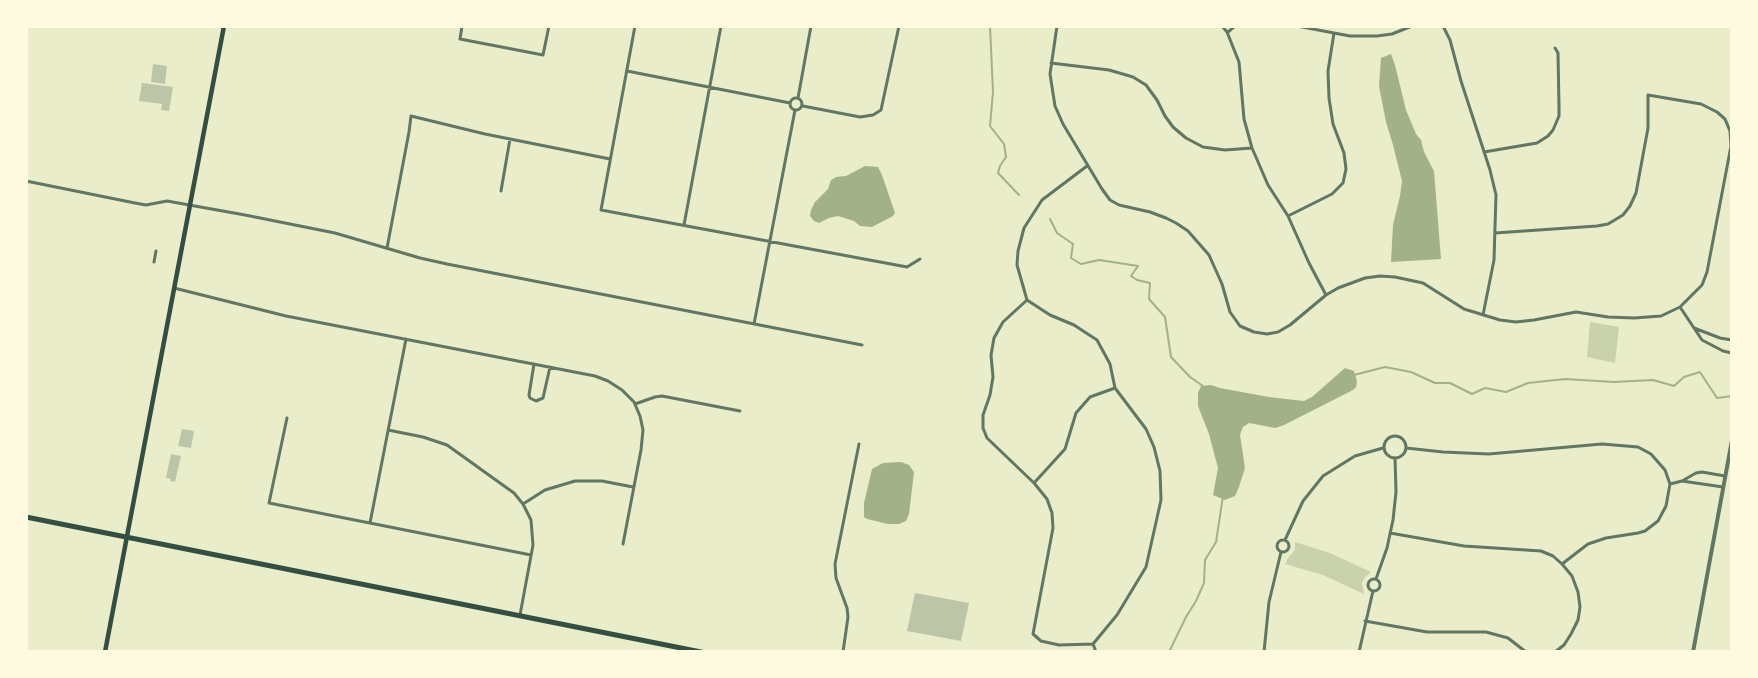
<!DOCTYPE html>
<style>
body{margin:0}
#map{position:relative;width:1758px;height:678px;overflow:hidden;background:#e9edc9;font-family:Roboto,sans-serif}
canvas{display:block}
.frame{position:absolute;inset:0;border:28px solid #fefae0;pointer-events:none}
</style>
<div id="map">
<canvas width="1758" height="678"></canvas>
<div class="frame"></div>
</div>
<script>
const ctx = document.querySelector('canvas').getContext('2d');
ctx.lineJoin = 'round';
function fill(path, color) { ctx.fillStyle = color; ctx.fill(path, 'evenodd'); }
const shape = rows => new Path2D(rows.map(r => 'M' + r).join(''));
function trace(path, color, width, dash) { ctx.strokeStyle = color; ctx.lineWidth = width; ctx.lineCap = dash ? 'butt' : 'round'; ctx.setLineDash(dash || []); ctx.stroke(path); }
fill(shape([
 [1590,322,1619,327,1615,363,1587,357],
 [1295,542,1330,553,1371,572,1365,577,1362,583,1364,594,1323,575,1285,564,1288,558,1295,550]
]), '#cad2ad');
fill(shape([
 [1391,54,1395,65,1406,110,1416,134,1421,140,1424,152,1434,171,1441,259,1391,262,1393,225,1400,196,1402,181,1393,145,1386,122,1379,86,1381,58],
 [865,166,878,167,882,175,895,213,893,216,872,227,860,226,854,221,838,216,829,218,819,223,814,221,810,216,811,210,815,202,828,189,831,180,836,177,846,176],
 [1345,368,1354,371,1357,381,1356,387,1353,390,1284,425,1275,428,1249,423,1243,427,1240,435,1245,468,1239,487,1235,496,1225,500,1213,495,1218,468,1209,434,1198,406,1198,393,1201,386,1211,385,1220,388,1269,397,1304,401,1312,397],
 [901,462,909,465,914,472,909,514,906,521,899,524,888,524,867,519,864,517,864,503,872,469,883,463]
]), '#a3b18a');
trace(shape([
 [990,26,993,92,990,126,1004,144,1006,157,1000,166,998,173,1019,195],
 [1050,219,1057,233,1073,244,1071,258,1081,264,1099,260,1138,266,1131,276,1137,280,1150,283,1149,299,1165,317,1171,357,1190,377,1203,386],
 [1354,375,1385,367,1411,372,1435,383,1450,383,1472,394,1485,388,1506,392,1528,383,1565,379,1614,382,1653,380,1674,386,1684,377,1700,372,1717,398,1732,396],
 [1169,652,1186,617,1196,601,1204,583,1205,560,1216,542,1223,496]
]), '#a3b18a', 2);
fill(shape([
 [153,64,167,66,165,84,151,82],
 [142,83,173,87,169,111,161,110,162,104,139,101],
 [182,429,194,431,191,448,178,446],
 [171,454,181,456,175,482,170,481,171,479,166,478],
 [915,593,969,603,961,641,907,631]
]), '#bcc5a7');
trace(shape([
 [462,26,460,39,543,55,549,26],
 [635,26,601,210,907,267,920,259],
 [1057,26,1050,74,1055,106,1063,124,1102,189,1110,200,1119,205,1150,212,1166,218,1176,223,1188,231,1209,255,1222,284,1230,312,1240,326,1254,332,1267,334,1278,332,1290,325,1326,295,1338,288,1365,278,1380,276,1395,277,1423,283,1464,309,1500,320,1516,322,1534,320,1576,312,1608,317,1634,318,1661,316,1680,307,1702,285,1707,272,1731,146,1730,131,1725,119,1717,112,1701,104,1648,95,1648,128,1636,193,1630,206,1623,215,1608,224,1597,226,1495,233],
 [1222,26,1227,32,1239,62,1244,119,1252,148,1268,185,1288,216],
 [1297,26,1334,33],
 [1443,26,1450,40,1461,81,1490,170,1496,195,1494,260,1483,315],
 [1228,32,1235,26],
 [1051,63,1109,70,1133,77,1146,85,1157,100,1165,116,1173,127,1186,138,1203,147,1225,150,1252,148],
 [627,71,790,103],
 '790 104a6 6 0 1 1 12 0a6 6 0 1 1-12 0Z',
 [798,98,811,26],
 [803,106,860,117,873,115,881,110,899,26],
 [1484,152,1537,143,1548,136,1553,130,1559,116,1559,107,1558,53,1555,48],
 [1087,166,1042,200,1024,228,1018,251,1017,265,1027,300,1050,315,1074,325,1097,340,1110,364,1115,388,1146,429,1154,447,1160,471,1161,500,1146,567,1117,615,1093,644],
 [26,181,135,203,146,205,167,201,245,215,335,233,420,258,447,264,862,345],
 [501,191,510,139],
 [684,225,721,26],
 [387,248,409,132,411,116,485,134,610,159],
 [154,262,156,251],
 [174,288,286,316,595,376,608,381,622,390,634,402,640,416,643,430,641,450,623,544],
 [1326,295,1309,263,1288,216,1332,194,1343,183,1346,169,1344,153,1333,124,1329,98,1328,71,1334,33,1350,36,1377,36,1392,34,1412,26],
 [1027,300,1003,322,994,338,991,355,993,377,990,395,983,415,983,428,987,438,1034,483,1047,499,1052,513,1053,528,1033,634,1041,641,1059,645,1093,644],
 [1680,307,1702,340,1723,351,1732,353],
 [754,324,795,110],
 [1694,328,1720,338,1732,340],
 [534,364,529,395,530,398,536,401,543,398,550,367],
 [635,404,655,397,662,396,740,411],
 [287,418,269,503,531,555],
 [388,430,423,437,447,445,500,483,514,493,523,504,531,520,533,545,520,615],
 '1384 447a11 11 0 1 1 22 0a11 11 0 1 1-22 0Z',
 [1406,448,1443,452,1489,454,1602,444,1638,447,1651,454,1665,470,1670,484,1666,506,1658,521,1645,531,1638,533,1606,538,1588,544,1562,564],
 [1682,481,1723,487],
 [1034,483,1065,449,1076,413,1090,397,1115,388],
 [1670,484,1682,481,1696,473,1702,472,1725,476],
 [523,504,545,490,575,481,602,481,633,487],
 [370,523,406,339],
 [1390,533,1464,546,1541,551,1553,556,1562,564,1572,576,1578,592,1580,607,1578,620,1571,634,1564,645,1555,652],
 '1277 546a6 6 0 1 1 12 0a6 6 0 1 1-12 0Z',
 [1285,540,1303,501,1323,476,1355,456,1383,448],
 '1368 585a6 6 0 1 1 12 0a6 6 0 1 1-12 0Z',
 [1376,579,1387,548,1393,520,1396,492,1395,458],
 [1365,621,1427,632,1486,632,1508,638,1526,652],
 [1093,644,1096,652],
 [843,652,848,617,847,608,836,578,835,564,859,444],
 [1264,652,1269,602,1281,552],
 [1359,652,1373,591]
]), '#617663', 3);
trace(shape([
 [1693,652,1732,440]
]), '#617663', 4);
trace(shape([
 [105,652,224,26]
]), '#344e41', 4.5);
trace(shape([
 [26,517,701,652]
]), '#344e41', 5);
</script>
